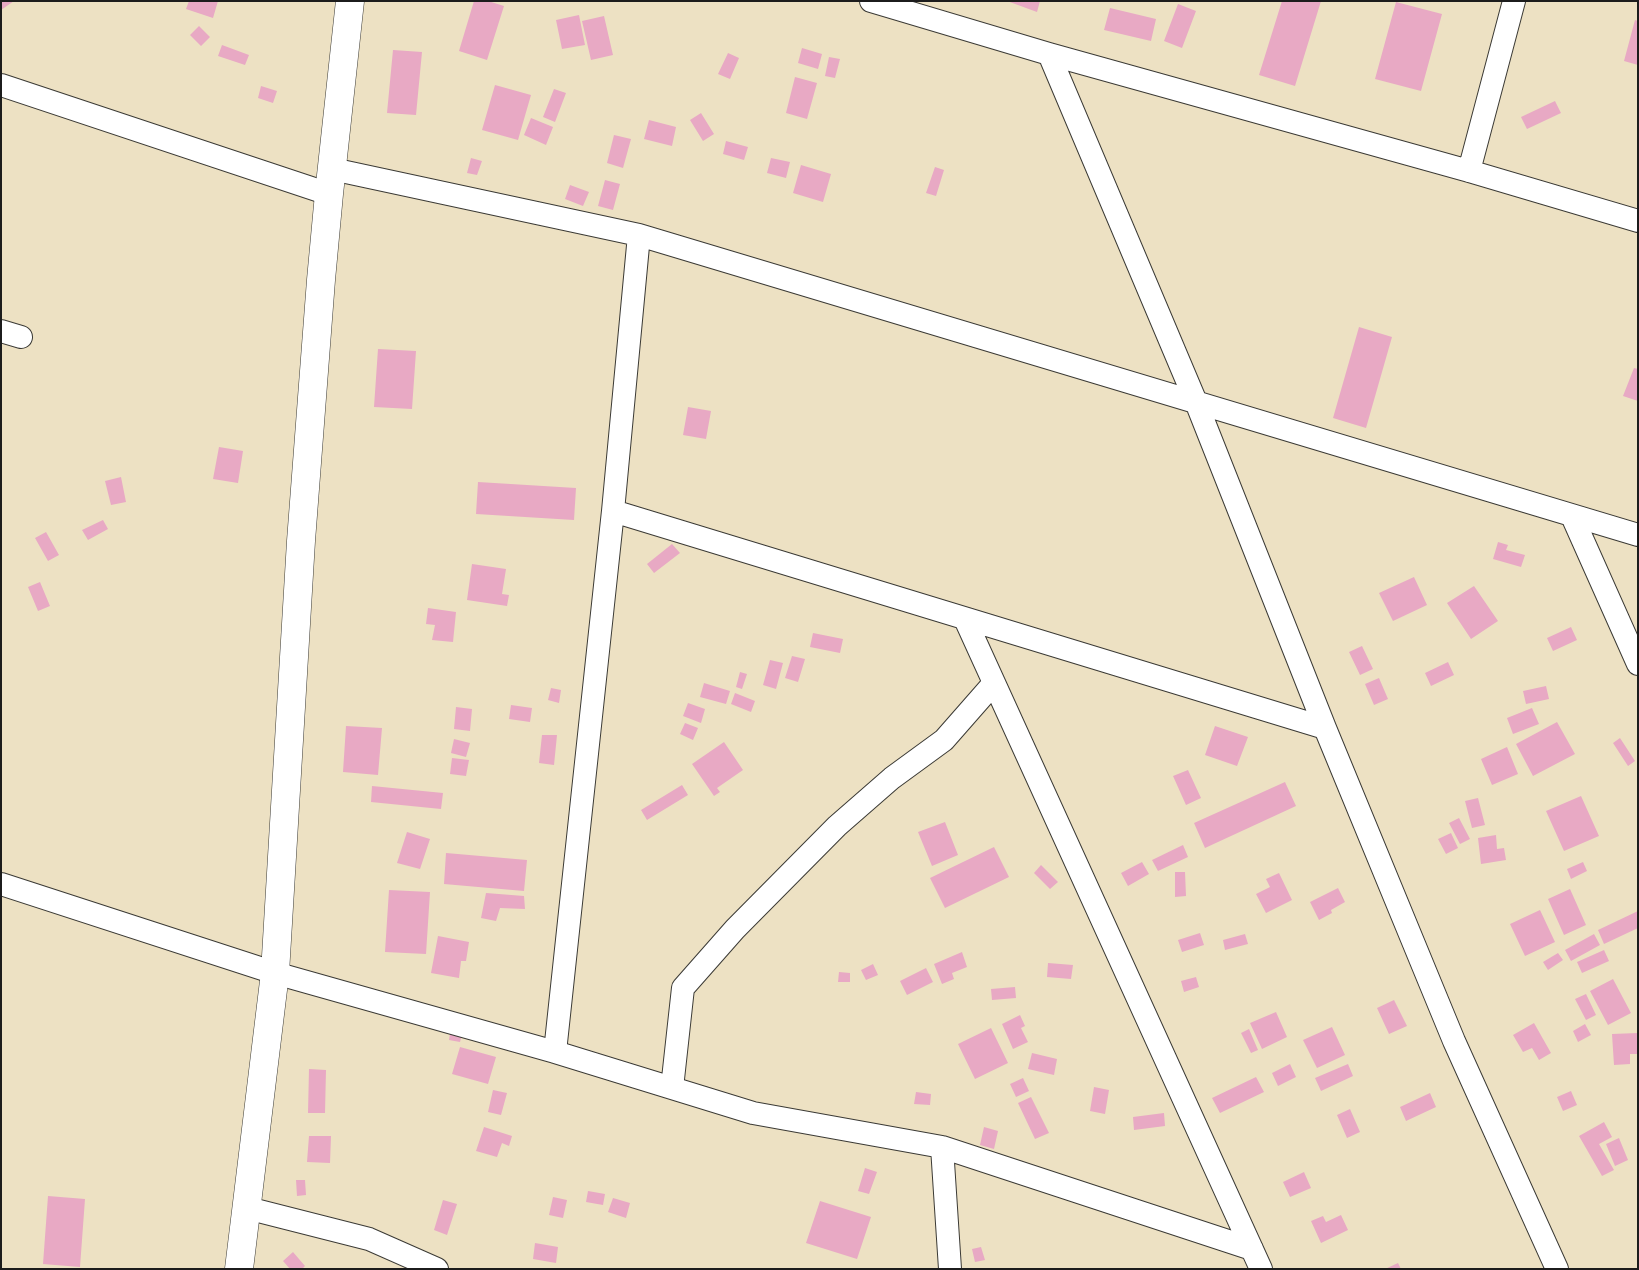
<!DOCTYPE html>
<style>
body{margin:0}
#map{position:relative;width:1639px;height:1270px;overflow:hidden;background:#ede1c3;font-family:"Comic Neue",sans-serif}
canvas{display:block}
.frame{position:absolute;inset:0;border:2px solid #1c1c1c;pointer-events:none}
</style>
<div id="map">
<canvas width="1639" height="1270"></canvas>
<div class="frame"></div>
</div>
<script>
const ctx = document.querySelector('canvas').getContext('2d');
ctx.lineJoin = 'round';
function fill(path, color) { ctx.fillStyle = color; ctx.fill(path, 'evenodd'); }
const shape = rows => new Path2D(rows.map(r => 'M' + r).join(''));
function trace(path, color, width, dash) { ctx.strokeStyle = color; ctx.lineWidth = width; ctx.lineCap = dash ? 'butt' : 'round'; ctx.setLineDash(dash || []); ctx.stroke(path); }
fill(shape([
 [1,1,14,1,1,10],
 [189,1,218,1,213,18,186,9],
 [474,1,488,1,504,6,487,60,459,51],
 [1007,1,1040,1,1037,12],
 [1282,1,1321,1,1295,86,1259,75],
 [1396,2,1442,14,1421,91,1375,79],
 [1178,4,1196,11,1182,48,1164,41],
 [1110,8,1156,19,1151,41,1104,30],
 [579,15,585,45,562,49,556,20],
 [604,16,613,55,591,60,582,21],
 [1635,20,1638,21,1638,65,1624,61],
 [199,26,210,37,201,46,190,35],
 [222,45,249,55,245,65,218,56],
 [802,48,822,54,818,69,798,63],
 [393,50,422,52,416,115,387,113],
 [728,53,739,58,730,79,718,74],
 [829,57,840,59,835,78,825,76],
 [795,77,817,83,807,119,786,113],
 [495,85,531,95,518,140,482,130],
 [261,86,277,91,273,103,258,98],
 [554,89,566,93,555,122,543,117],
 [1555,101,1561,113,1527,129,1521,117],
 [701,113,714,134,703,141,690,120],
 [531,118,553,127,546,145,524,135],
 [649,120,676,127,672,146,644,139],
 [614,135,631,139,623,168,607,163],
 [726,141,748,147,744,160,723,154],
 [471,158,482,161,477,175,467,173],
 [771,158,790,162,786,178,767,173],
 [801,165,831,174,823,202,793,193],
 [935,167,944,170,936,196,926,193],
 [605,180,620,184,613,210,598,206],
 [570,185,589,192,583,206,565,199],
 [1359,327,1392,337,1366,428,1333,418],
 [378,349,416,351,412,409,374,407],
 [1634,368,1638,369,1638,401,1623,396],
 [688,407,711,411,706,439,683,435],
 [219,447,243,451,238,483,213,479],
 [121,477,126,502,111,505,105,481],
 [478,482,576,488,574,520,476,514],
 [103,520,108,529,88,540,82,530],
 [46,532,59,555,48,561,35,538],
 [1498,542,1508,545,1506,550,1525,555,1521,567,1493,559],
 [672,544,680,553,654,573,647,564],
 [472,564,506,569,502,594,509,595,507,606,467,600],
 [1414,577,1427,605,1393,621,1379,593],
 [40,582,50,606,38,611,28,587],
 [1474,586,1498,621,1471,639,1447,603],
 [428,608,456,612,453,642,432,640,435,625,426,624],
 [1571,627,1577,640,1553,651,1547,638],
 [813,633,843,639,840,653,810,647],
 [1362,646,1373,669,1360,675,1349,652],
 [792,656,805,659,798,682,785,678],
 [770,660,783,663,776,689,763,685],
 [1448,662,1454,675,1431,686,1425,673],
 [740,672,747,674,742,689,736,687],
 [1379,678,1388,699,1374,705,1365,684],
 [704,683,730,691,726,704,700,697],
 [1546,686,1549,699,1526,704,1523,691],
 [551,688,561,690,559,703,548,700],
 [735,693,755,701,751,712,731,704],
 [688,703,705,709,701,723,683,716],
 [511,705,532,708,530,722,509,719],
 [456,707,472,709,470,731,454,729],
 [1532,708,1539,724,1513,734,1507,718],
 [1557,722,1575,754,1533,776,1516,744],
 [685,723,698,728,693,740,680,734],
 [346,726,382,728,378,775,343,772],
 [1215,726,1248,737,1237,766,1205,755],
 [542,735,557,735,554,765,539,763],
 [1620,738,1635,761,1628,766,1613,743],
 [454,739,470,743,466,757,451,753],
 [724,742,743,770,717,788,720,792,714,796,692,764],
 [1507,747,1518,774,1492,785,1481,759],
 [452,758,469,760,466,776,450,774],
 [1188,770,1201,798,1186,805,1173,776],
 [1285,782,1296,806,1205,848,1194,823],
 [682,785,688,795,647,820,641,810],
 [372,786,443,793,441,809,371,802],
 [1581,796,1599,836,1564,851,1546,811],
 [1478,798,1485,825,1472,828,1465,801],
 [1459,818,1470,839,1460,844,1449,823],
 [945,822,958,855,932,866,918,832],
 [407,832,430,839,420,869,397,863],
 [1451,833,1458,848,1446,854,1438,839],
 [1496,835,1497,849,1504,848,1506,860,1481,864,1478,838],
 [1183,845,1188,857,1158,871,1152,860],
 [994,847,1009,877,945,908,930,878],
 [446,853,527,860,524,891,444,884],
 [1142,862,1149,874,1128,886,1121,873],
 [1583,862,1587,871,1571,879,1567,869],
 [1041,865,1058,882,1050,889,1034,873],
 [1175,872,1185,872,1186,896,1175,897],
 [1279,873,1292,900,1266,913,1256,894,1270,887,1266,879],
 [1338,888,1345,902,1331,910,1332,913,1319,920,1310,902],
 [1570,889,1586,925,1564,935,1548,899],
 [389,890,430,892,426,954,385,952],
 [486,893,524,896,525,909,500,908,496,921,481,918],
 [1540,910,1555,942,1525,956,1510,924],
 [1638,911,1638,928,1604,944,1598,930],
 [1200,933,1204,945,1182,952,1178,940],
 [1245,934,1248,944,1225,950,1223,940],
 [1594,934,1600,945,1571,961,1565,950],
 [438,936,469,942,466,961,461,961,459,978,431,973],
 [1604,950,1609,961,1582,973,1577,962],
 [962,952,967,967,952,973,954,979,942,984,934,964],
 [1558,953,1563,960,1548,970,1543,962],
 [1048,963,1073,965,1071,979,1047,977],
 [873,964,878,975,866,980,861,970],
 [926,968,933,982,907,995,900,981],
 [839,972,850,973,850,982,838,982],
 [1196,977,1199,987,1184,992,1181,981],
 [1613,979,1631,1013,1608,1025,1590,991],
 [1015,987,1016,998,992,1000,991,989],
 [1586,994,1596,1015,1586,1020,1575,999],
 [1394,1000,1407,1026,1389,1034,1377,1008],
 [1276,1012,1287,1037,1262,1049,1250,1023],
 [1020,1015,1025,1026,1021,1028,1028,1042,1013,1049,1002,1024],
 [1534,1023,1551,1053,1539,1060,1532,1048,1523,1052,1513,1035],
 [1585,1024,1591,1035,1578,1042,1573,1031],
 [451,1027,463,1030,460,1042,449,1040],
 [1332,1027,1345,1055,1317,1068,1303,1040],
 [991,1028,1008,1063,975,1079,958,1044],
 [1249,1029,1258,1050,1251,1053,1241,1033],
 [1638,1033,1638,1054,1630,1054,1630,1064,1614,1065,1612,1034],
 [460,1047,496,1057,488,1084,452,1074],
 [1032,1053,1057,1059,1054,1075,1028,1069],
 [1290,1064,1296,1077,1278,1086,1272,1073],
 [1348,1064,1353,1076,1321,1091,1315,1078],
 [309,1069,326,1070,325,1113,308,1113],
 [1256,1077,1264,1092,1220,1113,1212,1098],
 [1023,1078,1029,1091,1016,1097,1010,1084],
 [1094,1087,1109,1090,1105,1114,1090,1111],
 [493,1090,507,1093,501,1115,488,1112],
 [1571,1091,1577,1105,1563,1111,1557,1097],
 [916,1092,931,1094,930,1105,914,1104],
 [1430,1093,1436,1107,1406,1121,1400,1107],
 [1031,1097,1049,1133,1035,1139,1018,1103],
 [1350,1109,1360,1132,1347,1138,1337,1115],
 [1164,1113,1165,1126,1134,1130,1133,1117],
 [1604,1122,1612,1137,1599,1144,1614,1170,1602,1176,1579,1136],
 [484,1127,512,1136,509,1146,502,1143,497,1157,476,1151],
 [984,1127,998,1131,994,1149,980,1145],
 [309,1136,331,1136,330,1163,307,1162],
 [1619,1138,1628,1160,1615,1166,1606,1144],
 [865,1168,877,1172,869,1194,858,1191],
 [1304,1172,1311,1188,1290,1197,1283,1182],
 [296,1180,305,1180,306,1195,297,1196],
 [588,1191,605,1194,603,1205,586,1202],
 [48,1196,85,1199,80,1267,43,1264],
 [553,1197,567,1200,563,1218,549,1215],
 [613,1198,630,1203,626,1218,608,1212],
 [443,1200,457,1204,447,1235,434,1230],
 [820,1201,871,1217,857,1259,806,1243],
 [1341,1215,1348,1230,1321,1243,1311,1221,1323,1216,1326,1222],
 [535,1243,558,1247,556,1263,533,1259],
 [981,1247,985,1260,975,1262,972,1249],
 [293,1252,305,1266,302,1269,290,1269,283,1261],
 [1398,1263,1401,1269,1385,1269]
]), '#e8a9c4');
const minor = shape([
 [871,1,1049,54,1469,171,1638,221],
 [1049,54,1196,402,1325,728,1454,1041,1557,1269],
 [1,85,329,194],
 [332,169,639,235,1638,535],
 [1469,171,1514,1],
 [1,331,21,337],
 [613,511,1325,728],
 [1572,516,1638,664],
 [965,619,1261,1269],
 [1,884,275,973,555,1052,753,1113,942,1147,1252,1249],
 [555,1052,613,511,639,235],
 [672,1088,683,988,735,929,837,826,892,778,944,740,994,683],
 [942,1147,950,1269],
 [247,1208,369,1239,437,1269]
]);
const primary = shape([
 [239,1269,275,973,301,541,321,280,329,194,350,1]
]);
trace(minor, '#3b3a35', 24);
trace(primary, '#3b3a35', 29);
trace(minor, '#fff', 22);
trace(primary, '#fff', 28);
</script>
